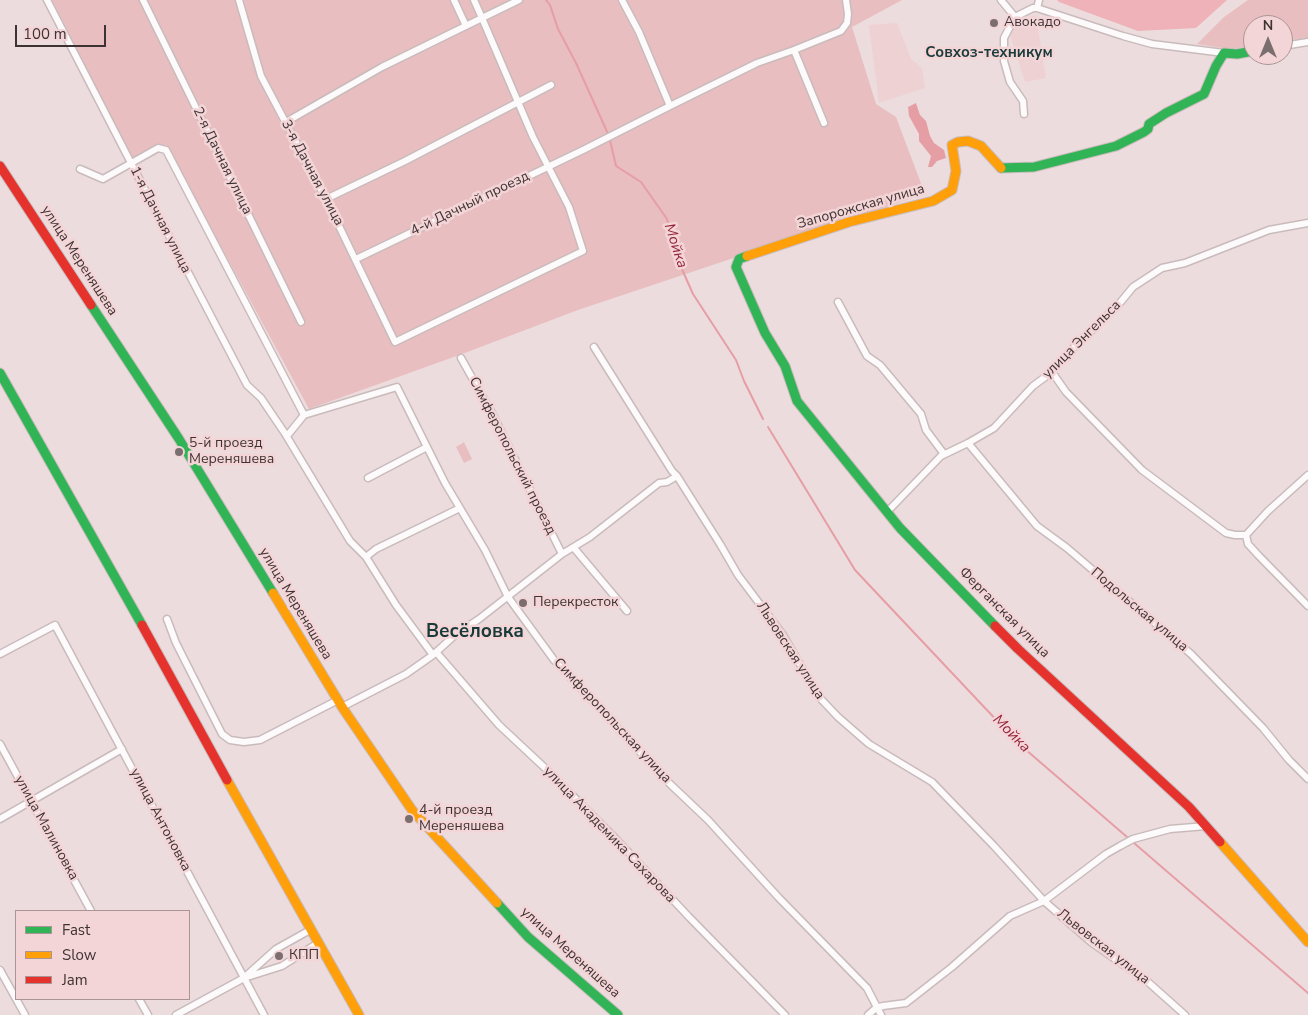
<!DOCTYPE html>
<meta charset="utf-8">
<style>
body{margin:0}
#map{position:relative;width:1308px;height:1015px;overflow:hidden;background:#eddcdd;font-family:"Nunito Sans",sans-serif}
canvas{display:block}
.legend{position:absolute;left:15px;top:910px;width:175px;height:90px;box-sizing:border-box;background:#f4d5d7;border:1px solid #ab9495;margin:0;padding:6px 9px;list-style:none;font-size:15px;color:#3e3333}
.legend li{display:flex;align-items:center;gap:10px;height:25px}
.legend b{width:25px;border:1px solid #ab9495}
.north{position:absolute;left:1243px;top:15px;width:50px;height:50px;box-sizing:border-box;background:#f4d5d7;border:1px solid #ab9495;border-radius:50%;rotate:0deg;font-size:14px;font-weight:700;line-height:20px;text-align:center;color:#3e3333}
.north::after{content:'';display:block;margin:auto;width:18px;height:22px;background:#7b6e6e;clip-path:polygon(50% 0,100% 100%,50% 72%,0 100%)}
.scale{position:absolute;left:15px;top:25px;width:91px;height:22px;box-sizing:border-box;border:2px solid #3e3333;border-top:0;padding-left:6px;font-size:15px;line-height:18px;white-space:nowrap;color:#3e3333;-webkit-text-stroke:4px #f4d5d7;paint-order:stroke}
</style>
<div id="map">
<canvas width="1308" height="1015"></canvas>
<ul class="legend">
<li><b style="height:6px;background:#30b455"></b>Fast</li>
<li><b style="height:6px;background:#ff9f0a"></b>Slow</li>
<li><b style="height:6px;background:#e5322d"></b>Jam</li>
</ul>
<div class="north">N</div>
<div class="scale">100 m</div>
</div>
<script>
const ctx = document.querySelector('canvas').getContext('2d');
ctx.lineJoin = 'round';
function fill(path, color) { ctx.fillStyle = color; ctx.fill(path, 'evenodd'); }
const shape = rows => new Path2D(rows.map(r => 'M' + r).join(''));
function trace(path, color, width, dash) { ctx.strokeStyle = color; ctx.lineWidth = width; ctx.lineCap = dash ? 'butt' : 'round'; ctx.setLineDash(dash || []); ctx.stroke(path); }
function drawText(font, color, halo, rows, align = 'center') {
  ctx.font = font + ' "Nunito Sans",sans-serif'; ctx.lineWidth = 5; ctx.setLineDash([]); ctx.textBaseline = 'middle'; ctx.strokeStyle = halo; ctx.fillStyle = color; for (const [text, x, y, turn = 0] of rows) {
    ctx.save(); ctx.translate(x, y); ctx.rotate((+turn || 0) * Math.PI / 180); ctx.textAlign = isNaN(turn) ? turn : align; if (halo) ctx.strokeText(text, 0, 0); ctx.fillText(text, 0, 0); ctx.restore();
  }
}
fill(shape([
 [1036,15,1046,78,1025,82,1010,35,1016,20],
 [897,23,911,59,922,68,925,88,879,103,869,25]
]), '#eed1d3');
fill(shape([
 [52,0,902,0,852,27,876,104,896,117,925,194,578,310,462,354,309,409,166,145,157,146,132,158],
 [1248,0,1308,0,1308,38,1283,41,1283,25,1253,25,1253,46,1229,49,1197,44,1224,17],
 [464,442,472,459,464,463,456,447]
]), '#e8bec0');
fill(shape([
 [1057,0,1227,0,1196,28,1138,31,1059,2]
]), '#efb2b8');
fill(shape([
 [916,103,920,115,926,121,930,136,934,143,944,150,946,158,937,161,932,167,928,167,931,156,919,141,919,134,909,116,908,107]
]), '#e69ea5');
trace(shape([
 [546,0,550,5,558,29,576,63,609,136,616,166,641,182,667,219,677,258,693,294,736,360,744,381,763,419],
 [768,427,855,570,1018,743,1308,993]
]), '#e69ea5', 2);
const street = shape([
 [47,0,131,163,247,385,261,398,284,432,350,541,366,557,396,605,433,655],
 [143,0,301,322],
 [239,0,261,76,326,199,395,342,583,251,569,207,533,137,482,18,519,0],
 [454,0,466,26],
 [622,0,639,32,670,106,757,63,794,50],
 [1001,0,1015,17],
 [1037,8,1123,36,1152,44,1224,53],
 [1283,46,1308,42],
 [1024,114,1023,101,1010,82,1004,61,1004,38,1015,17,1033,8,1037,8,1039,0],
 [286,122,382,67,482,18,474,0],
 [824,123,794,50,841,31,847,23,848,14,846,0],
 [80,169,103,179,158,148,166,150,304,415],
 [326,199,405,161,551,85],
 [356,259,583,150,670,106],
 [838,302,867,356,880,365,921,414,926,430,944,454],
 [594,347,672,471,677,476,720,544,738,575,783,635,819,697,838,717,869,744,932,782,994,846,1044,901,1091,942,1148,982,1185,1015],
 [461,358,493,415,562,554],
 [1052,372,1066,392,1142,470,1226,533,1235,535,1246,535,1268,511,1308,475],
 [287,436,304,415,397,387,445,483,485,550,508,597,554,660,669,783,708,820,779,898,867,988,881,1015],
 [968,443,1037,526,1067,548,1191,654,1263,728,1289,760,1308,779],
 [368,478,427,447],
 [888,511,941,456,968,443,994,428,1033,386,1052,372,1063,358,1119,304,1133,287,1162,268,1185,263,1269,230,1308,223],
 [1246,535,1248,544,1259,556,1308,606],
 [574,548,627,611],
 [366,557,376,549,460,508],
 [167,619,176,643,222,734,230,740,244,742,260,740,338,700],
 [436,652,499,725,545,768,616,839,689,917,785,1015],
 [0,654,55,625,264,1015],
 [342,707,406,674,433,655,455,635,479,619,562,554,590,537,659,483,667,482,677,476],
 [0,744,91,911],
 [0,819,122,749],
 [0,970,25,1015],
 [247,975,276,949,310,930],
 [139,999,148,1015],
 [176,1015,244,978,282,966,318,943],
 [868,1015,876,1008,883,1006,906,1003,952,967,1010,916,1044,901,1106,854,1120,846,1133,839,1170,829,1206,826]
]);
const fast = shape([
 [1001,168,1034,167,1116,146,1144,132,1148,129,1149,124,1166,113,1204,94,1216,66,1224,53,1237,54,1253,51],
 [747,256,739,259,736,267,765,333,785,366,797,401,900,528,995,626],
 [91,305,179,439,273,593],
 [0,373,142,625],
 [497,903,528,937,618,1015]
]);
const slow = shape([
 [747,256,849,222,933,201,952,190,956,171,952,145,958,142,968,141,981,146,1001,168],
 [273,593,342,707,412,810,497,903],
 [227,780,359,1015],
 [1220,842,1308,942]
]);
const jam = shape([
 [0,166,91,305],
 [142,625,227,780],
 [995,626,1018,649,1189,807,1220,842]
]);
trace(street, '#c9bbbc', 9);
trace(fast, '#c9bbbc', 11);
trace(slow, '#c9bbbc', 11);
trace(jam, '#c9bbbc', 11);
trace(street, '#fcfafa', 6);
trace(fast, '#30b455', 9);
trace(slow, '#ff9f0a', 9);
trace(jam, '#e5322d', 9);
for (const [x, y, r, color] of [
 [994,23,5,"#7b6e6e"],
 [179,452,5,"#7b6e6e"],
 [523,603,5,"#7b6e6e"],
 [409,819,5,"#7b6e6e"],
 [279,956,5,"#7b6e6e"]
]) { const dot = new Path2D(); dot.arc(x, y, r, 0, 2 * Math.PI); ctx.fillStyle = color; ctx.fill(dot); trace(dot, '#f4d5d7', 2); }
drawText('14px', '#3e3333', '#f4d5d7', [
 ["Авокадо",1004,23],
 ["5-й проезд",189,444],
 ["Мереняшева",189,460],
 ["Перекресток",533,603],
 ["4-й проезд",419,811],
 ["Мереняшева",419,827],
 ["КПП",289,956]
], 'left');
drawText('14px', '#3e3333', '#f4d5d7', [
 ["2-я Дачная улица",222,161,64],
 ["3-я Дачная улица",312,173,62],
 ["4-й Дачный проезд",470,204,-26],
 ["Запорожская улица",861,207,-16],
 ["1-я Дачная улица",160,220,63],
 ["улица Мереняшева",79,261,57],
 ["улица Энгельса",1082,340,-45],
 ["Симферопольский проезд",512,456,63],
 ["улица Мереняшева",295,604,59],
 ["Подольская улица",1139,610,40],
 ["Ферганская улица",1004,613,45],
 ["Львовская улица",790,651,57],
 ["Симферопольская улица",612,721,47],
 ["улица Антоновка",160,820,62],
 ["улица Малиновка",46,828,61],
 ["улица Академика Сахарова",609,835,46],
 ["Львовская улица",1103,947,38],
 ["улица Мереняшева",570,953,42]
]);
drawText('bold 15px', '#183b3a', '#f4d5d7', [
 ["Совхоз-техникум",989,53]
]);
drawText('italic 15px', '#94243b', '#f4d5d7', [
 ["Мойка",675,246,72],
 ["Мойка",1011,734,45]
]);
drawText('bold 19px', '#183b3a', '#f4d5d7', [
 ["Весёловка",475,632]
]);
</script>
